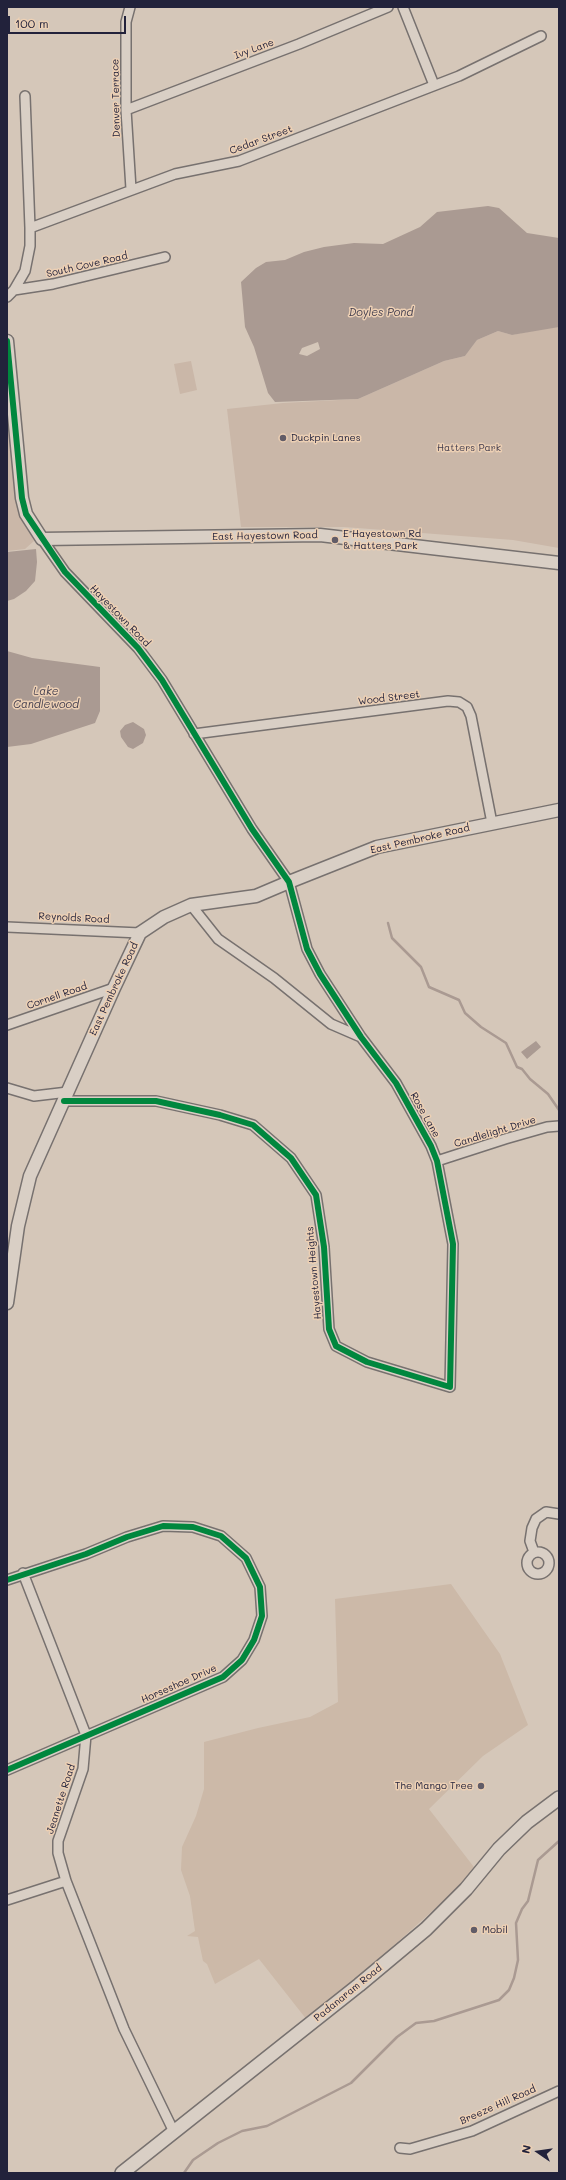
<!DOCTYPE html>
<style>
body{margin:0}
#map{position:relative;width:566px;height:2180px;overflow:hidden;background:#d5c7b9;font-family:Mali,sans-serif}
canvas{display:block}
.frame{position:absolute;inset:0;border:8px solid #22223b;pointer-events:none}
.north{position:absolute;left:518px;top:2132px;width:40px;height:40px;-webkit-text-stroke:3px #edd0b4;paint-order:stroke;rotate:283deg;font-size:11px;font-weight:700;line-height:16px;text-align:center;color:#22223b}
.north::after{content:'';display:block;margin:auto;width:14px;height:18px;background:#22223b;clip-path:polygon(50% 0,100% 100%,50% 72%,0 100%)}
.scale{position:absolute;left:8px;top:16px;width:118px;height:18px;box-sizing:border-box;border:2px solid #22223b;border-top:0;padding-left:5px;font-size:12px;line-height:14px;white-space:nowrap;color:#22223b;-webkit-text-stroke:3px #edd0b4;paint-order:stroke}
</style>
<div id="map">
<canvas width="566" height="2180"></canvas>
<div class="frame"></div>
<div class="north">N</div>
<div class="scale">100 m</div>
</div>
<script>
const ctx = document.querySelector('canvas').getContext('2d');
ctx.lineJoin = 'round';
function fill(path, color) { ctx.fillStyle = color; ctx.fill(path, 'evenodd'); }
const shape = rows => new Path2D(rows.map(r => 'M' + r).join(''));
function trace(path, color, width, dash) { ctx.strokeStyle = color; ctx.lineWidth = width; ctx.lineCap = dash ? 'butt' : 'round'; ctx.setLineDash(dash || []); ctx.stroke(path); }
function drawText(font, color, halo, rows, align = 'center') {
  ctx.font = font + ' Mali,sans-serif'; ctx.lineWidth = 3; ctx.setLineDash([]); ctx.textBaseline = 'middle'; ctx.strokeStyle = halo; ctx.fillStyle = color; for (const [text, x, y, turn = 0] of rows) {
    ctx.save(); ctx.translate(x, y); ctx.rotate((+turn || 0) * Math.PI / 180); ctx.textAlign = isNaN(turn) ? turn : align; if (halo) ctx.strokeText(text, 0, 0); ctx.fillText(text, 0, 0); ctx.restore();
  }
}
fill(shape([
 [451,1584,500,1654,528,1725,483,1756,429,1809,477,1871,392,1947,307,2020,259,1959,215,1984,207,1964,203,1961,198,1937,187,1936,195,1931,190,1896,181,1870,182,1847,196,1816,204,1789,204,1742,258,1728,310,1717,338,1702,335,1599]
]), '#ccb9a8');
fill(shape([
 [558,326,559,548,513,540,344,527,241,527,227,409,283,403,358,399,444,361,465,356,477,340,498,331,512,335],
 [191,361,197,390,180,394,174,364],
 [7,396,23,518,34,541,25,549,7,551]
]), '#cab7a8');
fill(shape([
 [488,206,499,208,527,233,559,238,559,327,512,335,498,331,477,340,465,356,444,361,358,399,275,402,268,393,254,347,245,327,241,282,256,268,266,262,285,260,304,252,324,247,354,243,383,244,420,227,437,212],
 [318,342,320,349,307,356,299,354,302,348],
 [36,549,37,562,35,581,26,591,14,599,7,601,7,552],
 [7,651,32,658,100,667,100,711,95,723,31,744,7,747],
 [133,722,144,729,146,735,143,743,133,749,128,747,121,737,120,731,125,725],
 [536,1041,541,1047,527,1059,521,1052]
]), '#aa9a92');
trace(shape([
 [388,923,392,938,421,967,429,987,459,1000,465,1013,481,1027,506,1043,517,1067,522,1069,530,1079,548,1094,559,1110],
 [184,2173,193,2160,218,2143,242,2131,267,2126,351,2083,397,2037,416,2023,434,2021,499,2000,509,1990,514,1978,518,1960,516,1923,522,1909,528,1901,538,1860,559,1841]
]), '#aa9a92', 2.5);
const minor = shape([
 [130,7,126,22,126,110,131,189],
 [403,7,434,85],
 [25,96,30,228],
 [126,110,299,44,388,7],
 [14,290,53,284,165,257],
 [7,297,14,290,25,271,30,246,30,228,175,174,239,161,459,76,541,36],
 [42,539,65,572,138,648,162,680,252,829,289,882,307,949,320,974,361,1037,396,1083,431,1146,437,1161,453,1244,450,1387,367,1362,336,1346,329,1329,324,1247,316,1195,291,1158,253,1125,220,1115,156,1101,64,1101],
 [194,734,448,701,459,702,467,707,471,716,492,823],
 [191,905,218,939,274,978,331,1024,361,1037],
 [7,927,140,933],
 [7,1025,114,988],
 [7,1088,34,1096,68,1092],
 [437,1161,505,1139,547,1127,559,1126],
 '527 1563a11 11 0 1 1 22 0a11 11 0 1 1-22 0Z',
 [534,1552,530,1541,532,1528,536,1519,546,1512,559,1514],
 [23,1573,86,1735,83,1769,58,1841,58,1853,66,1881,124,2029,174,2132],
 [7,1580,86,1554,127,1537,163,1526,193,1527,221,1536,246,1558,260,1587,262,1616,254,1640,242,1660,223,1677,7,1770],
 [7,1900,66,1881],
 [400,2148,410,2149,472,2131,559,2091]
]);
const tertiary = shape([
 [7,341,22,498,26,514,42,539,320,535,559,563],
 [7,1303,18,1226,30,1176,114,988,140,933,164,917,191,905,256,896,289,882,377,847,559,810]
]);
const secondary = shape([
 [122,2173,359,1985,426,1929,466,1889,499,1849,527,1822,559,1798]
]);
trace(minor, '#77716f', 12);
trace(tertiary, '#77716f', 15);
trace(secondary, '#77716f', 16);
trace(minor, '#d9cfc5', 9);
trace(tertiary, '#d9cfc5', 12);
trace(secondary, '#d9cfc5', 13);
trace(shape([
 [7,341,22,498,26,514,65,572,138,648,162,680,252,829,289,882,307,949,320,974,361,1037,396,1083,431,1146,437,1161,453,1244,450,1387,367,1362,336,1346,329,1329,324,1247,316,1195,291,1158,253,1125,220,1115,156,1101,64,1101],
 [7,1580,86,1554,127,1537,163,1526,193,1527,221,1536,246,1558,260,1587,262,1616,254,1640,242,1660,223,1677,7,1770]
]), '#00873e', 6);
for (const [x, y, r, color] of [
 [283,438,4,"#615c67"],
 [335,540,4,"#615c67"],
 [481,1786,4,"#615c67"],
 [474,1930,4,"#615c67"]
]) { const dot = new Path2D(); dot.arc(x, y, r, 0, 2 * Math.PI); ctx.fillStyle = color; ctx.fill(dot); trace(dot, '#edd0b4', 1.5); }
drawText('10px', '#22223b', '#edd0b4', [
 ["Ivy Lane",254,49,-20],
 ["Denver Terrace",116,98,-91],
 ["Cedar Street",261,140,-20],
 ["South Cove Road",87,265,-13],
 ["East Hayestown Road",265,536,-1],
 ["Hayestown Road",120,616,46],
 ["Wood Street",389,698,-7],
 ["East Pembroke Road",420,839,-13],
 ["Reynolds Road",74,918,3],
 ["East Pembroke Road",114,989,-65],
 ["Cornell Road",57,996,-19],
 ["Rose Lane",425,1115,61],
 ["Candlelight Drive",495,1132,-17],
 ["Hayestown Heights",314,1273,-95],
 ["Horseshoe Drive",179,1684,-24],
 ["Jeanette Road",61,1799,-72],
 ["Padanaram Road",348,1993,-39],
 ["Breeze Hill Road",498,2105,-24]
]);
drawText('10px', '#22223b', '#edd0b4', [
 ["Duckpin Lanes",291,438],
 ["E Hayestown Rd",343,534],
 ["& Hatters Park",343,546],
 ["The Mango Tree",473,1786,"right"],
 ["Mobil",482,1930]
], 'left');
drawText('10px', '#423d4e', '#edd0b4', [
 ["Hatters Park",469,448]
]);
drawText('italic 11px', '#454050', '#edd0b4', [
 ["Doyles Pond",381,313],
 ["Lake",46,692],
 ["Candlewood",46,705]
]);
</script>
